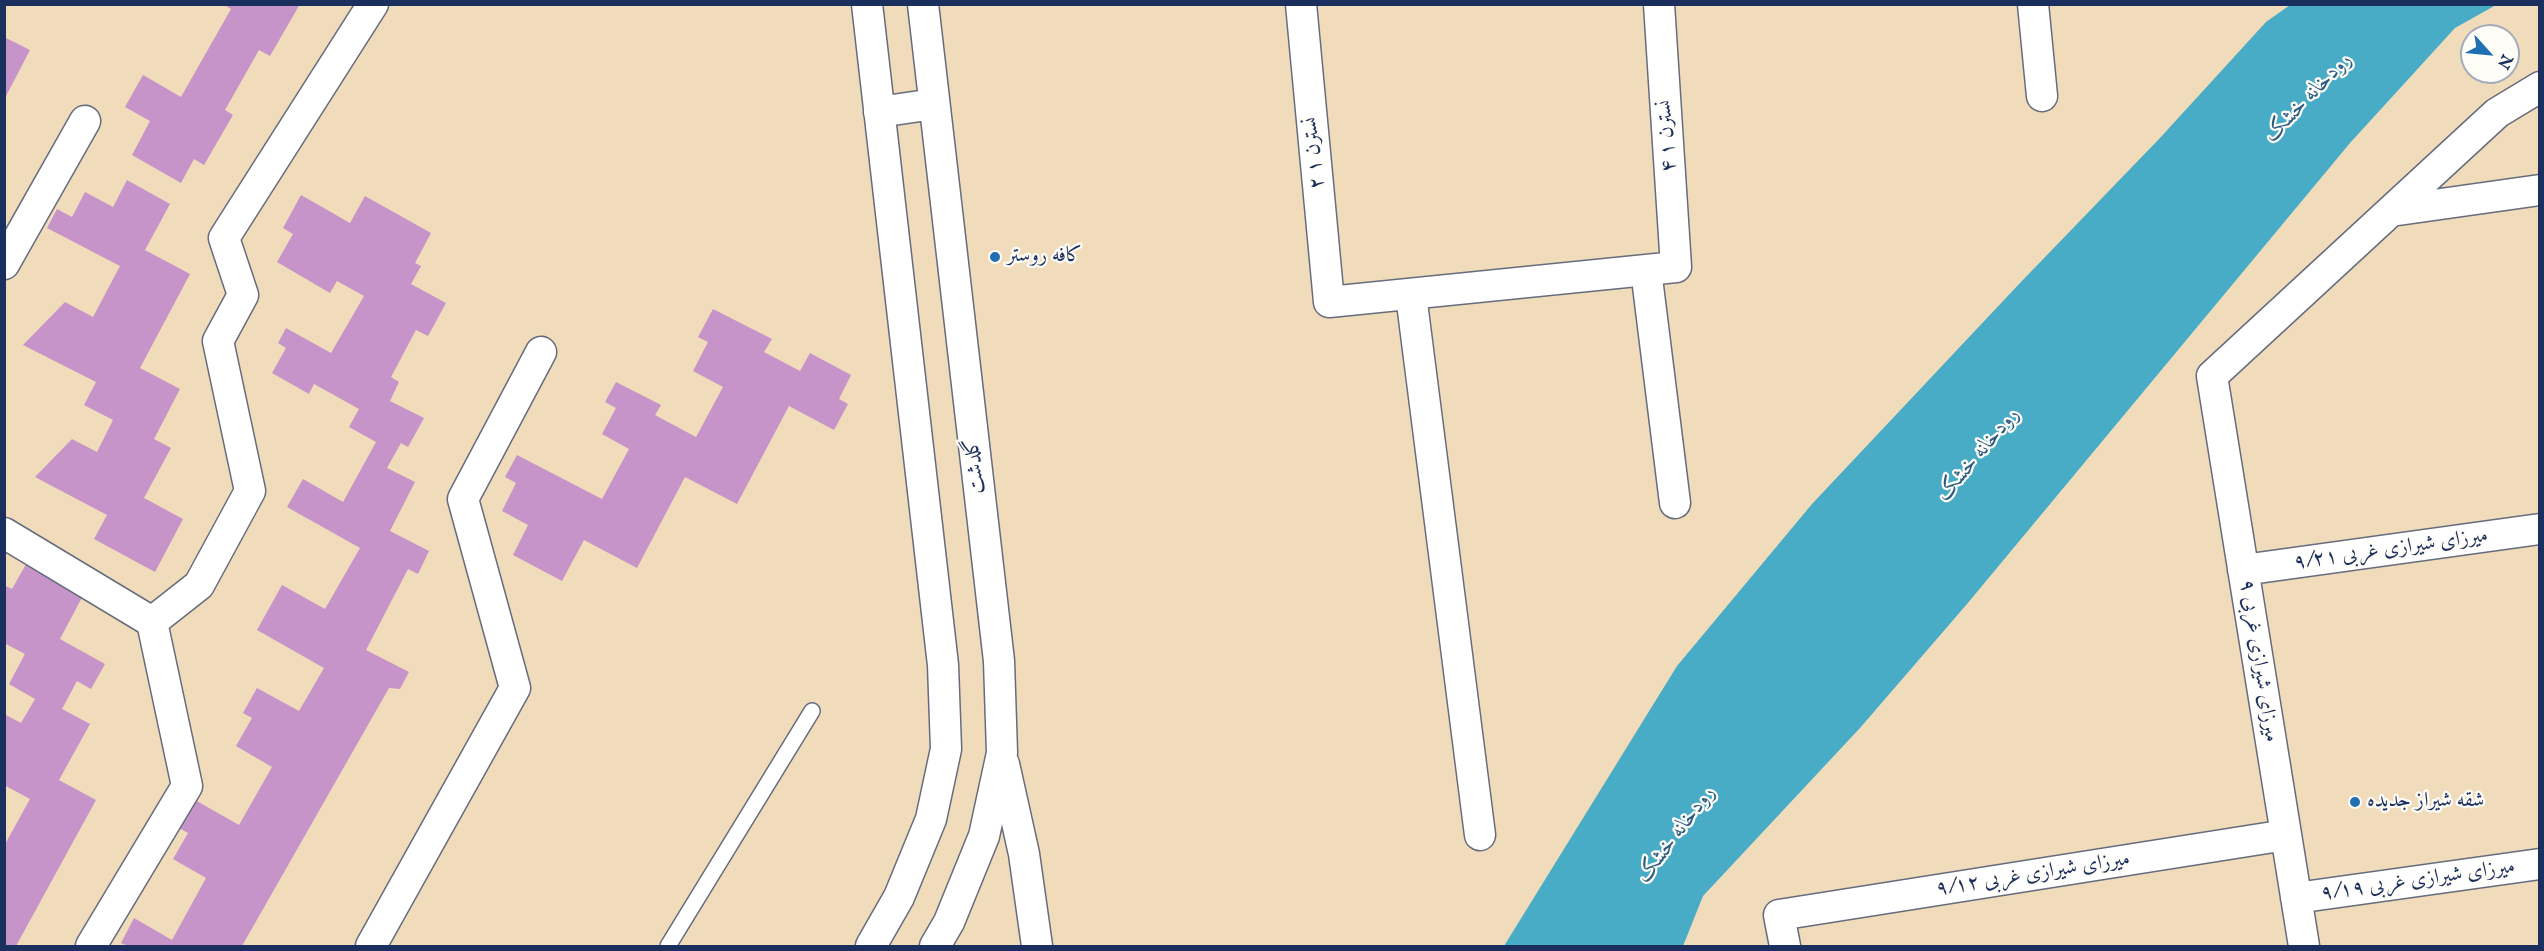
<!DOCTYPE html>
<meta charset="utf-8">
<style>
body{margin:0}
#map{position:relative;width:2544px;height:951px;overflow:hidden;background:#f0dcba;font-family:"IM FELL English",serif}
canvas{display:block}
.frame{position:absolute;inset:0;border:6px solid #1b2f5e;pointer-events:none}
.north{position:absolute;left:2460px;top:24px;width:60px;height:60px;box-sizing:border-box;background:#fdfcf7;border:2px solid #a3aaba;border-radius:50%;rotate:117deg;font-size:16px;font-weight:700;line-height:24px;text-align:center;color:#1b2f5e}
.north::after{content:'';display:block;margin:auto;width:21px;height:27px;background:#1f6fb2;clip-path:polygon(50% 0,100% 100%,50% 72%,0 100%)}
</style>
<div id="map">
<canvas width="2544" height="951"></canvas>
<div class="frame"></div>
<div class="north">N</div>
</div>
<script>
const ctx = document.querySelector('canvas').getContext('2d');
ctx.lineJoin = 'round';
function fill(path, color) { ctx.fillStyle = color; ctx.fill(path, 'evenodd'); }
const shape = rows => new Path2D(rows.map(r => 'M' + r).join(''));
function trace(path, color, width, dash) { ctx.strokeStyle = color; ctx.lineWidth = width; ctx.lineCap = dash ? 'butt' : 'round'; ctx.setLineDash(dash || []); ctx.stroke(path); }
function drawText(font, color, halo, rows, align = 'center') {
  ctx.font = font + ' "IM FELL English",Amiri,serif'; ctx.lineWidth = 4.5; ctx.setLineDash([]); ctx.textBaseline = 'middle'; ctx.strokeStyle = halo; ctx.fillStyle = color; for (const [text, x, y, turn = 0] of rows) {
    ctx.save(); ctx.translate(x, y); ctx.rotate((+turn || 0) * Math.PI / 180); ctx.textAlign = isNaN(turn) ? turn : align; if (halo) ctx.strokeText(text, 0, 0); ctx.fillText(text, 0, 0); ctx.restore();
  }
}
fill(shape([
 [2290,5,2496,5,2455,28,2350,143,1967,604,1860,728,1703,896,1683,946,1504,946,1677,666,1812,504,2020,283,2159,139,2266,22]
]), '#48acc7');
fill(shape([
 [223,4,300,4,270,56,259,50,225,110,233,115,204,165,194,159,181,183,132,155,150,121,125,107,143,75,181,97,231,9],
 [4,37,30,50,4,100],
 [127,180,170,204,145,250,190,274,140,368,180,389,154,439,171,448,144,498,183,519,155,572,94,539,107,515,35,477,72,439,97,452,113,420,84,405,96,382,23,345,65,302,93,317,120,266,47,228,57,209,72,217,85,192,113,207],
 [301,195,350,223,365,196,431,233,415,263,421,266,411,284,446,303,428,336,416,330,391,377,399,382,390,401,424,418,408,447,401,443,387,468,415,482,390,531,429,551,418,574,408,569,366,650,409,672,400,689,389,688,242,946,128,946,121,943,134,918,172,940,206,878,173,859,188,833,179,828,195,800,239,825,272,767,236,746,252,718,243,713,257,688,299,711,324,668,257,630,282,585,325,609,360,548,287,507,303,479,343,502,376,442,349,427,359,409,314,384,309,394,272,373,286,348,278,343,286,328,331,353,364,296,337,281,330,293,277,262,293,234,283,228],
 [713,309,772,339,764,352,800,371,810,353,851,375,839,399,848,404,834,430,789,406,737,504,685,477,637,568,584,540,562,581,513,555,528,525,502,511,516,483,505,477,517,455,602,499,629,449,602,434,616,408,605,402,616,382,661,405,655,415,696,437,723,387,693,371,708,342,698,337],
 [30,557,87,588,60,639,105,664,91,689,77,681,62,709,90,724,59,780,96,800,16,946,4,946,4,846,30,799,4,785,4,714,21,723,35,699,9,684,25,654,4,643,4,585,12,589]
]), '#c694c8');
const service = shape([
 [668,946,812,711]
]);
const minor = shape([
 [867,4,943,665,946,749,931,819,899,897,871,946],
 [923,4,999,661,1002,753,984,836,949,922,935,946],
 [1301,4,1329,302,1676,267,1659,4],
 [2033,4,2042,96],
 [879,112,934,104],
 [2391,211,2540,190],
 [4,264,85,121],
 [1646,270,1675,503],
 [1411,295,1480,835],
 [4,533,152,622,187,786,91,946],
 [2243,570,2540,529],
 [152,622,199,585,250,491,218,341,243,295,224,238,373,4],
 [1004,764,1024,854,1037,946],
 [2296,898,2540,864],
 [371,946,515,688,463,499,541,352],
 [1785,946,1779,915,2286,835],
 [2304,946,2212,376,2497,113,2540,87]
]);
trace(service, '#666c7e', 18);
trace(minor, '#666c7e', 33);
trace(service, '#fff', 15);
trace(minor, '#fff', 30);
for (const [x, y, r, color] of [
 [995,257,6,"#1f6fb2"],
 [2355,802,6,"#1f6fb2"]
]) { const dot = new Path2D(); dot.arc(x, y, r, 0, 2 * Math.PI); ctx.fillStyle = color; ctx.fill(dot); trace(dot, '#fdfcf7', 2); }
drawText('21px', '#1b2f5e', '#fdfcf7', [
 ["۴ نسترن ۱",1668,136,-94],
 ["۲ نسترن ۱",1315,153,-96],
 ["گلدشت",976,466,-97],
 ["میرزای شیرازی غربی ۹/۲۱",2391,550,-8],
 ["میرزای شیرازی غربی ۹",2258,661,81],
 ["۹/۱۲ میرزای شیرازی غربی",2033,875,-9],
 ["میرزای شیرازی غربی ۹/۱۹",2418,881,-8]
]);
drawText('21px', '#1b2f5e', '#fdfcf7', [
 ["کافه روستر",1007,257],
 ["شقه شيراز جديده",2367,802]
], 'left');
drawText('italic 22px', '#2b5b83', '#fdfcf7', [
 ["رودخانه خشک",2309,98,-46],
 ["رودخانه خشک",1979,455,-50],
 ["رودخانه خشک",1677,835,-53]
]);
</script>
